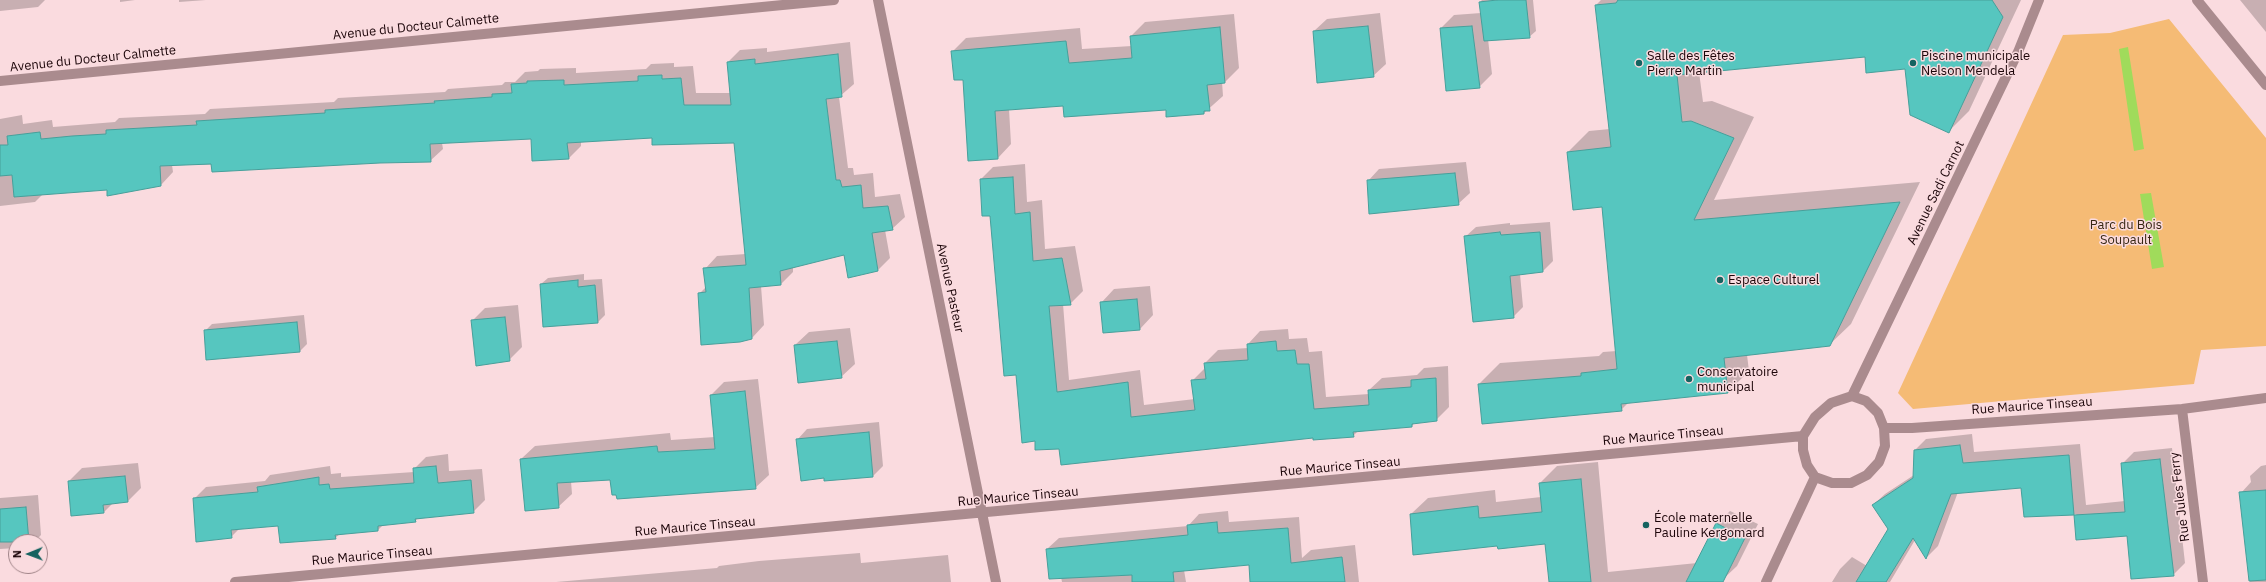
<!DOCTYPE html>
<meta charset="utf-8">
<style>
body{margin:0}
#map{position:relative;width:2266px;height:582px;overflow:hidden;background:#fadbdf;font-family:"IBM Plex Sans",sans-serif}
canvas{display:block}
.north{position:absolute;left:8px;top:534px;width:40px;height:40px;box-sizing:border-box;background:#fadbdf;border:1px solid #a18589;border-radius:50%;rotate:269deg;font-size:11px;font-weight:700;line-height:16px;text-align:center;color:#1c0509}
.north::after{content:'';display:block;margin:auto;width:14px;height:18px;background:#156360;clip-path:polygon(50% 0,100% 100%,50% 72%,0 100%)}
</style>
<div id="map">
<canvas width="2266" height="582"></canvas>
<div class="north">N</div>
</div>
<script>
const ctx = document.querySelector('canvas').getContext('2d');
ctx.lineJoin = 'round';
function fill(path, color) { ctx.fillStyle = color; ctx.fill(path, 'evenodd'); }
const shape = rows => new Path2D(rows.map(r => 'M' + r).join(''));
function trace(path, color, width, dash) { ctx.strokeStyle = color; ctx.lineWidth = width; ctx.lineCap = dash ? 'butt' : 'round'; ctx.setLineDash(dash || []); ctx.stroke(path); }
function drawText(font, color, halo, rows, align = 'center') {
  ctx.font = font + ' "IBM Plex Sans",sans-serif'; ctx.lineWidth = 3; ctx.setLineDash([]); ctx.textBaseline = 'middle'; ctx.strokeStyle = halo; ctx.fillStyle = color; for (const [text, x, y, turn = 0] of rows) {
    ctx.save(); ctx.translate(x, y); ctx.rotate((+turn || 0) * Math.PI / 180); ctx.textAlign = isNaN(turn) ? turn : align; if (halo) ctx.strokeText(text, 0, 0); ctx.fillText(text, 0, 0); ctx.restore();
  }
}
fill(shape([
 [2169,19,2266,138,2266,346,2201,350,2194,384,1913,409,1898,393,2063,35,2110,33]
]), '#f5bb75');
fill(shape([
 [2128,47,2144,149,2134,151,2119,49],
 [2151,193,2164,267,2152,269,2140,194]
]), '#a0db5b');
fill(shape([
 [0,0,45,0,38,7,0,11],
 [120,0,135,0,120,2],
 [179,0,206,0,179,2],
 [1482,0,1533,0,1536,31,1529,37,1488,39,1492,74,1479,87,1441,28,1454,15,1481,13,1480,2],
 [1601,0,2021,0,1969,111,1948,132,1906,68,1866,56,1699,72,1703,102,1712,101,1754,117,1714,200,1920,182,1851,324,1829,345,1747,355,1749,371,1728,392,1629,402,1621,410,1483,423,1479,384,1500,363,1599,356,1603,352,1617,351,1603,206,1568,152,1589,131,1610,129,1596,5],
 [2240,0,2266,0,2266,32],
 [1380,13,1386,64,1373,76,1314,31,1327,19],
 [1234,14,1239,68,1225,82,1222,82,1223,96,1204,113,1167,116,1167,109,1064,104,1009,109,1011,144,998,158,952,52,966,38,1080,28,1082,49,1132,46,1131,36,1145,22],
 [850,42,854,84,839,97,848,168,853,168,854,175,873,173,875,197,900,194,905,217,892,229,885,230,890,258,878,270,845,254,793,266,793,272,781,284,761,286,764,325,752,338,699,294,706,287,705,269,717,256,746,254,735,142,653,137,581,142,581,146,569,158,532,138,442,143,443,149,430,161,172,165,173,172,161,185,43,194,35,202,0,206,0,119,22,115,23,124,52,120,53,127,115,122,119,118,205,114,210,109,334,102,338,98,445,92,448,89,502,85,505,82,515,82,525,72,538,71,540,69,576,68,576,73,646,69,651,64,674,63,674,67,693,66,696,93,731,93,728,62,740,50,767,48,767,52],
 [1466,162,1470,193,1458,204,1368,181,1379,169],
 [1025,164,1027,202,1042,200,1045,249,1075,246,1083,291,1070,304,1063,304,1069,380,1140,370,1144,405,1195,399,1192,381,1205,368,1205,363,1218,350,1248,348,1248,344,1260,331,1288,329,1289,339,1307,338,1309,352,1322,351,1326,397,1369,394,1369,390,1382,378,1417,375,1424,368,1448,366,1449,407,1436,420,1415,422,1412,426,1358,431,1353,436,1060,448,1036,440,1017,374,990,215,981,179,993,167],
 [1550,222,1553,261,1543,271,1520,274,1523,307,1513,317,1465,237,1476,227,1510,223,1510,225],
 [584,274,584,280,602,279,605,315,598,322,541,284,548,278],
 [1150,286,1153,315,1140,329,1101,303,1114,289],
 [518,305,522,347,509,360,472,321,485,308],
 [304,315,307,344,300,351,205,331,212,324],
 [850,328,855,364,841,377,795,345,809,332],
 [758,379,769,475,755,488,611,479,571,481,572,494,558,507,521,459,535,446,670,433,671,440,715,437,711,395,724,382],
 [879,422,883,466,873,476,824,477,797,440,807,429],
 [1972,434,1974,452,2080,444,2086,505,2125,501,2122,464,2134,452,2172,448,2185,563,2173,575,2128,535,2075,515,2077,514,2025,516,2022,487,1958,492,1938,546,1927,557,1915,540,1890,582,1832,582,1840,569,1852,557,1867,566,1889,529,1873,505,1885,494,1914,475,1915,450,1926,439],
 [448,454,449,471,482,469,485,500,473,512,419,517,415,521,384,524,378,530,340,534,335,538,279,525,240,528,231,537,194,499,206,487,265,481,270,475,330,466,331,474,341,473,341,477,414,472,414,469,426,457],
 [1598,462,1608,572,1697,563,1717,524,1730,511,1758,524,1737,566,1720,582,1550,582,1546,543,1498,544,1411,514,1428,498,1495,490,1496,502,1541,497,1540,483,1557,466],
 [138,463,141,488,128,501,113,503,104,512,69,481,82,468],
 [2266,465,2266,582,2250,582,2241,493,2251,482,2250,476,2261,466],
 [38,495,41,535,34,542,16,542,16,548,0,549,0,498],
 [1228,511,1229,522,1299,517,1302,558,1311,550,1355,545,1359,582,1299,582,1250,564,1184,570,1186,582,1062,582,1061,577,1047,549,1059,538,1188,526,1199,514],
 [860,553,861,563,948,555,951,582,556,582,717,568,719,566,759,561]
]), '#0003');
const building = shape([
 [1497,0,1526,0,1530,38,1484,41,1479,2,1497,0],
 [1618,0,1992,0,2003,17,1949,133,1910,115,1905,69,1866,73,1865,57,1677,75,1682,122,1691,121,1734,138,1694,220,1900,202,1830,346,1724,358,1728,393,1621,404,1622,411,1482,424,1478,384,1581,376,1581,373,1617,369,1602,207,1573,210,1567,152,1611,147,1595,5,1616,3,1618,0],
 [1368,26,1374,77,1317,83,1313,31,1368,26],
 [1472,26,1480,88,1446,91,1440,28,1472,26],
 [1220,27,1225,83,1207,85,1210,111,1204,111,1204,114,1166,117,1166,110,1064,117,1063,106,995,111,998,159,968,161,963,80,954,80,951,51,1066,41,1069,63,1132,58,1130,36,1220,27],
 [838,54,842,97,826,99,836,180,840,180,842,187,861,185,863,208,888,206,893,230,872,233,878,271,848,278,844,255,780,271,781,285,749,288,752,339,740,342,701,345,698,293,706,292,703,268,746,265,734,143,652,145,652,138,567,143,569,159,532,161,531,139,430,144,431,162,380,163,212,172,211,164,160,166,161,186,107,196,107,190,14,197,12,175,0,176,0,145,8,145,7,136,40,132,41,139,72,136,106,134,106,130,197,125,196,121,325,113,325,110,435,103,434,101,492,97,492,94,512,93,511,84,527,83,527,81,564,80,564,85,638,81,638,76,662,75,662,79,681,78,684,105,731,105,727,62,755,59,755,64,838,54],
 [1455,173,1459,205,1369,214,1367,180,1455,173],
 [1013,177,1015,214,1030,212,1033,261,1062,258,1071,305,1049,306,1057,392,1128,382,1131,417,1195,410,1191,380,1206,379,1204,363,1248,360,1247,344,1276,341,1277,351,1295,350,1297,364,1309,364,1314,409,1369,405,1368,390,1411,387,1411,380,1436,378,1437,421,1412,424,1412,427,1353,432,1354,437,1313,440,1313,438,1061,465,1059,449,1035,450,1035,441,1022,443,1016,375,1004,376,990,216,982,216,980,179,1013,177],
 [1500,232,1501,235,1540,232,1543,272,1510,276,1514,318,1473,322,1464,236,1500,232],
 [578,280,578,287,595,285,598,323,543,327,540,284,578,280],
 [1137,299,1140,330,1103,333,1100,302,1137,299],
 [505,317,510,361,476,366,471,320,505,317],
 [297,322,300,352,206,360,204,330,297,322],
 [837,341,842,378,798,383,794,345,837,341],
 [745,391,756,489,617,499,616,495,612,495,610,480,557,483,559,508,525,511,520,459,657,446,658,452,715,449,710,395,745,391],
 [869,432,873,477,824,481,824,478,801,481,796,439,869,432],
 [1960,445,1963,463,2069,455,2074,515,2024,517,2021,488,1951,494,1926,559,1913,538,1886,582,1856,582,1888,529,1872,505,1913,478,1914,450,1960,445],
 [2160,459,2174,576,2131,579,2127,536,2076,540,2074,515,2125,512,2121,463,2160,459],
 [436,466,438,483,471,480,474,513,415,519,416,522,378,526,378,531,335,535,336,539,280,543,278,526,231,530,232,538,196,542,193,498,258,492,257,487,319,477,319,485,329,484,330,489,414,483,413,468,436,466],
 [125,476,128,502,103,505,104,513,71,516,68,481,125,476],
 [1581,479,1591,582,1549,582,1545,544,1498,549,1497,546,1413,555,1410,514,1478,506,1479,518,1542,512,1539,483,1581,479],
 [2266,490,2266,580,2249,581,2239,492,2266,490],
 [26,507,29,542,0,542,0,509,26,507],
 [1217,522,1218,533,1288,528,1291,563,1342,557,1345,582,1250,582,1249,565,1173,572,1174,582,1132,582,1132,575,1049,579,1046,549,1188,535,1187,525,1217,522],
 [1716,523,1745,538,1723,582,1686,582,1716,523]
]);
fill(building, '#56c6bf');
trace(building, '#469f9a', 1);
trace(shape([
 [878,0,996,582],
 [2197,0,2266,85],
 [0,81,834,0],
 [1852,396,2018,52,2039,0],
 [1852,396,1866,401,1878,413,1884,428,1885,446,1879,462,1867,475,1851,483,1832,483,1815,477,1807,465,1803,450,1803,436,1815,417,1831,403,1852,396],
 [2182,409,2203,582],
 [1884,428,1912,428,2182,409,2266,398],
 [235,582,1803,436],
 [1766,582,1815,477]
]), '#aa8b8e', 10);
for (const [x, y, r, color] of [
 [1639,63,4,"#156360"],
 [1913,63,4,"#156360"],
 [1720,280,4,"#156360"],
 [1689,379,4,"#156360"],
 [1646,525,4,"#156360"]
]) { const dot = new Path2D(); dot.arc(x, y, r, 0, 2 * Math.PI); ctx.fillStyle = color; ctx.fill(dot); trace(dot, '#fadbdf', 1.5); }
drawText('13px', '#1c0509', '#fadbdf', [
 ["Avenue du Docteur Calmette",416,27,-6],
 ["Avenue du Docteur Calmette",93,59,-6],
 ["Avenue Sadi Carnot",1936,193,-64],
 ["Avenue Pasteur",950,288,78],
 ["Rue Maurice Tinseau",2032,406,-4],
 ["Rue Maurice Tinseau",1663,436,-5],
 ["Rue Maurice Tinseau",1340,467,-5],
 ["Rue Maurice Tinseau",1018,497,-5],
 ["Rue Jules Ferry",2180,497,-97],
 ["Rue Maurice Tinseau",695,527,-5],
 ["Rue Maurice Tinseau",372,556,-5]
]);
drawText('13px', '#1c0509', '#fadbdf', [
 ["Salle des Fêtes",1647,56],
 ["Pierre Martin",1647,71],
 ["Piscine municipale",1921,56],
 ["Nelson Mendela",1921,71],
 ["Espace Culturel",1728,280],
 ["Conservatoire",1697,372],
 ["municipal",1697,387],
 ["École maternelle",1654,518],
 ["Pauline Kergomard",1654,533]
], 'left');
drawText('13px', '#372713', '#fadbdf', [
 ["Parc du Bois",2126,225],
 ["Soupault",2126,240]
]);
</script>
